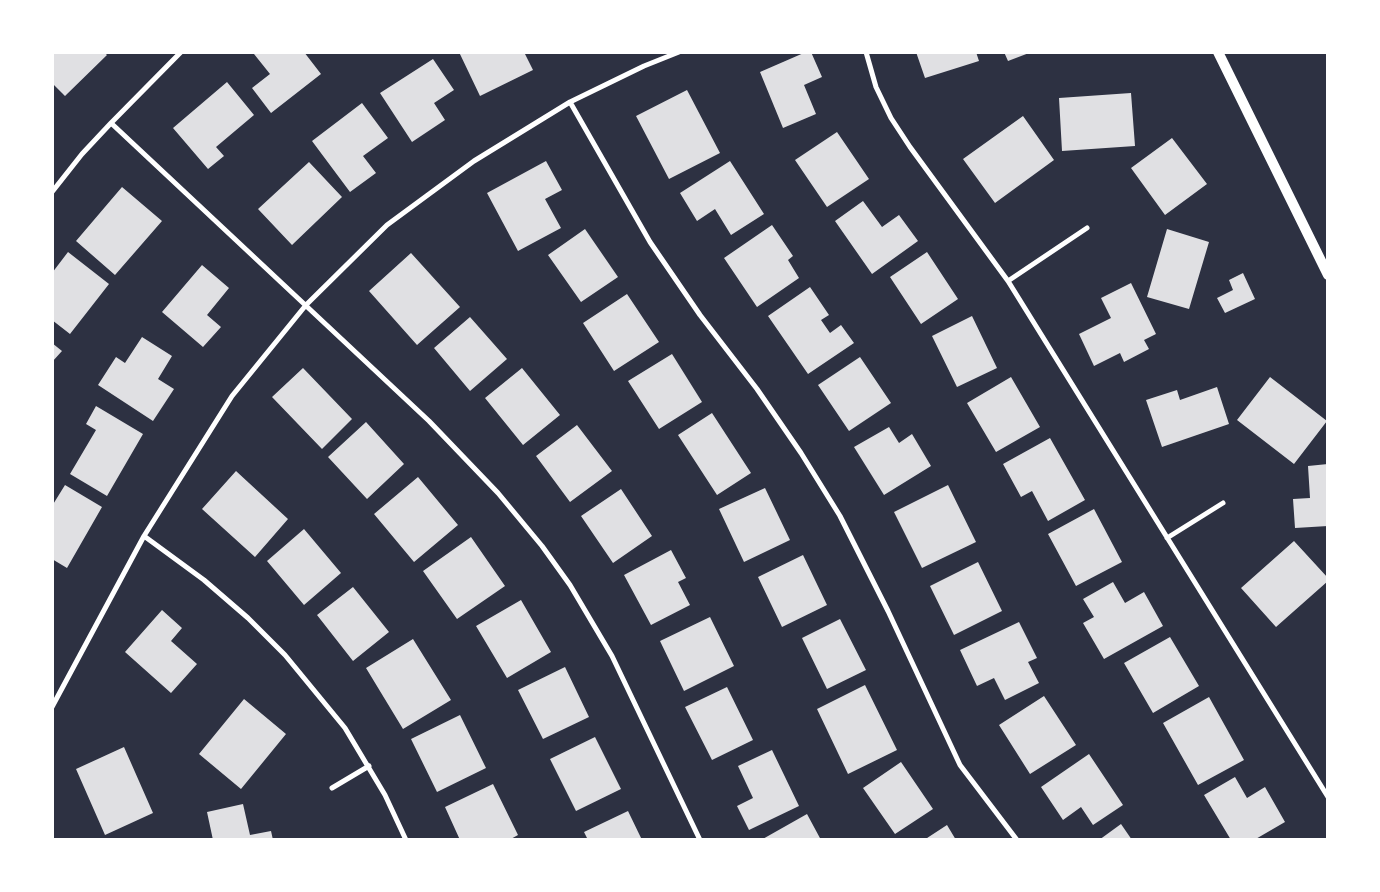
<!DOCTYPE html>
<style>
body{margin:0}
#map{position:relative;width:1380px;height:892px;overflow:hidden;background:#2d3142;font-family:Roboto,sans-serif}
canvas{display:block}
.frame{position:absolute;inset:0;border:54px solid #fff;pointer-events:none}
</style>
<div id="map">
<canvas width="1380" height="892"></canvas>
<div class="frame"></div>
</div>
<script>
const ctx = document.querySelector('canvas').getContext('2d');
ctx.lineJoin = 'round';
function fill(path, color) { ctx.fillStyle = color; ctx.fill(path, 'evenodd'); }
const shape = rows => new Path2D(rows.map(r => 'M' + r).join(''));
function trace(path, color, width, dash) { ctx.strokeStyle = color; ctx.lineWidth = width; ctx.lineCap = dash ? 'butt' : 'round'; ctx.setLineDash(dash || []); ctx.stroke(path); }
fill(shape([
 [52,52,104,52,107,55,65,96,52,83],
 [255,52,304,52,321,74,271,113,252,88,270,74,254,54],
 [459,52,524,52,533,70,480,96],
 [806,52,811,52,822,77,804,85,816,114,783,128,760,72],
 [916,52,976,52,979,61,925,78],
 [1004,52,1029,52,1029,53,1008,61],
 [433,59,454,90,434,103,445,120,412,142,380,93],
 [227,82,254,115,216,147,224,156,208,169,173,128],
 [687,90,720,153,669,179,636,116],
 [1131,93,1135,146,1062,151,1059,98],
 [362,103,388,138,363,156,376,173,350,192,312,141],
 [1023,116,1054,160,995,203,963,159],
 [837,132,869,179,827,207,795,160],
 [1172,138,1207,184,1165,215,1131,168],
 [546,161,562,190,545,199,561,228,518,251,487,193],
 [730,161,764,214,731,235,715,209,697,221,680,193],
 [309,162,342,197,292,245,258,209],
 [122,187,162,221,115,275,76,241],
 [863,201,882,227,899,215,918,241,872,274,835,221],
 [772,225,793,256,788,260,799,278,757,307,724,258],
 [585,229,618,277,581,302,548,255],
 [1167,229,1209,242,1189,309,1147,297],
 [68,252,109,284,70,334,52,320,52,273],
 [927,252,958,299,921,324,890,277],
 [411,253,460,307,417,345,369,291],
 [202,265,229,288,207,315,221,327,203,347,162,312],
 [1243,273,1255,299,1225,313,1217,298,1233,290,1229,280],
 [1131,283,1156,334,1144,340,1149,349,1124,362,1120,353,1094,366,1079,334,1111,318,1101,298],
 [810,287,829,315,821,320,830,333,841,325,854,343,808,374,768,316],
 [627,294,659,342,614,371,583,323],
 [972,316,997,368,957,387,932,336],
 [470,317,507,359,470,391,434,348],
 [142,337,172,356,158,379,174,389,153,421,98,385,116,357,125,363],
 [52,343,62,351,52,362],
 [672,354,702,402,659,429,628,381],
 [860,357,891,403,849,431,818,385],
 [303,368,352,419,322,449,272,397],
 [522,368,560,415,523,445,485,398],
 [1011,377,1040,427,996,452,967,403],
 [1270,377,1327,421,1294,464,1237,420],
 [1217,387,1229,424,1162,447,1146,400,1177,390,1180,400],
 [96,406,143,434,107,496,70,474,96,430,86,424],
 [712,413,751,473,717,495,678,435],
 [366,422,404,464,367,499,328,457],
 [577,425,612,471,570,502,536,456],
 [889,427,899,443,912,434,931,466,884,495,854,447],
 [1050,438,1085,500,1048,521,1032,491,1021,497,1003,464],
 [1328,464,1328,526,1295,528,1293,499,1310,498,1308,466],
 [236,471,288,519,255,557,202,509],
 [418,477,458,525,414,562,374,514],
 [65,485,102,507,67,568,52,559,52,506],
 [948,485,976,542,922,568,894,512],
 [765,488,790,540,744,562,719,509],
 [621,489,652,536,613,563,581,516],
 [1094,509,1122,562,1076,586,1048,534],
 [304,529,341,573,304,605,267,561],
 [471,537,505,586,457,619,423,571],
 [1294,541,1328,578,1328,581,1276,627,1241,588],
 [671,550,686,578,678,582,690,605,651,625,624,575],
 [803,555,827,605,782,627,758,577],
 [978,562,1002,611,954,635,930,586],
 [1113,582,1125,603,1144,592,1163,626,1104,659,1083,623,1094,617,1083,599],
 [353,587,389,632,353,661,317,615],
 [521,600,551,652,507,678,476,626],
 [162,610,182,628,171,641,197,664,171,693,125,652],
 [710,617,734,666,684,691,660,641],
 [840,619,866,670,827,689,802,638],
 [1019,622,1037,658,1028,662,1039,683,1005,700,994,678,977,686,960,650],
 [1170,637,1199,686,1153,713,1124,663],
 [413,639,451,700,403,729,366,668],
 [565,667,589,717,543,739,518,690],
 [865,685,897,750,848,774,817,709],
 [727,687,753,740,712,760,685,707],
 [1044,696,1076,745,1030,774,999,725],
 [1209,697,1244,760,1198,785,1163,723],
 [244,699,286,734,241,789,199,754],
 [460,715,486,768,437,792,411,739],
 [595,737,621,789,576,811,550,759],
 [124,747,153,813,105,835,76,769],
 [772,750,799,806,749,830,737,806,753,798,738,766],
 [1089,754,1123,805,1093,825,1081,807,1063,820,1041,787],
 [901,762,933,809,895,834,863,788],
 [1235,777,1247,798,1265,787,1285,822,1254,840,1231,840,1204,795],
 [493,784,518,835,509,840,460,840,445,807],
 [243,804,250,835,271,831,273,840,213,840,207,812],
 [628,811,642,840,588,840,584,832],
 [807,814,821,840,761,840],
 [1121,824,1132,840,1099,840],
 [947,825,956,840,924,840]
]), '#e0e0e3');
trace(shape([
 [866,52,876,87,891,118,910,147,1008,281,1328,797],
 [570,102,650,242,700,315,757,389,801,453,840,516,888,611,960,765,1017,840],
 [111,123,429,421,498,493,542,546,570,585,612,656,700,840],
 [52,192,82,154,111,123,181,52],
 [1008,281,1087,228],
 [144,536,204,580,248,618,285,655,345,728,385,795,406,840],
 [1167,538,1223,503],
 [52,707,144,536,232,396,306,305,387,225,474,161,570,102,644,66,679,52],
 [332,788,369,766]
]), '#fff', 5);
trace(shape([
 [1218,52,1328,275]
]), '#fff', 10);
</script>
